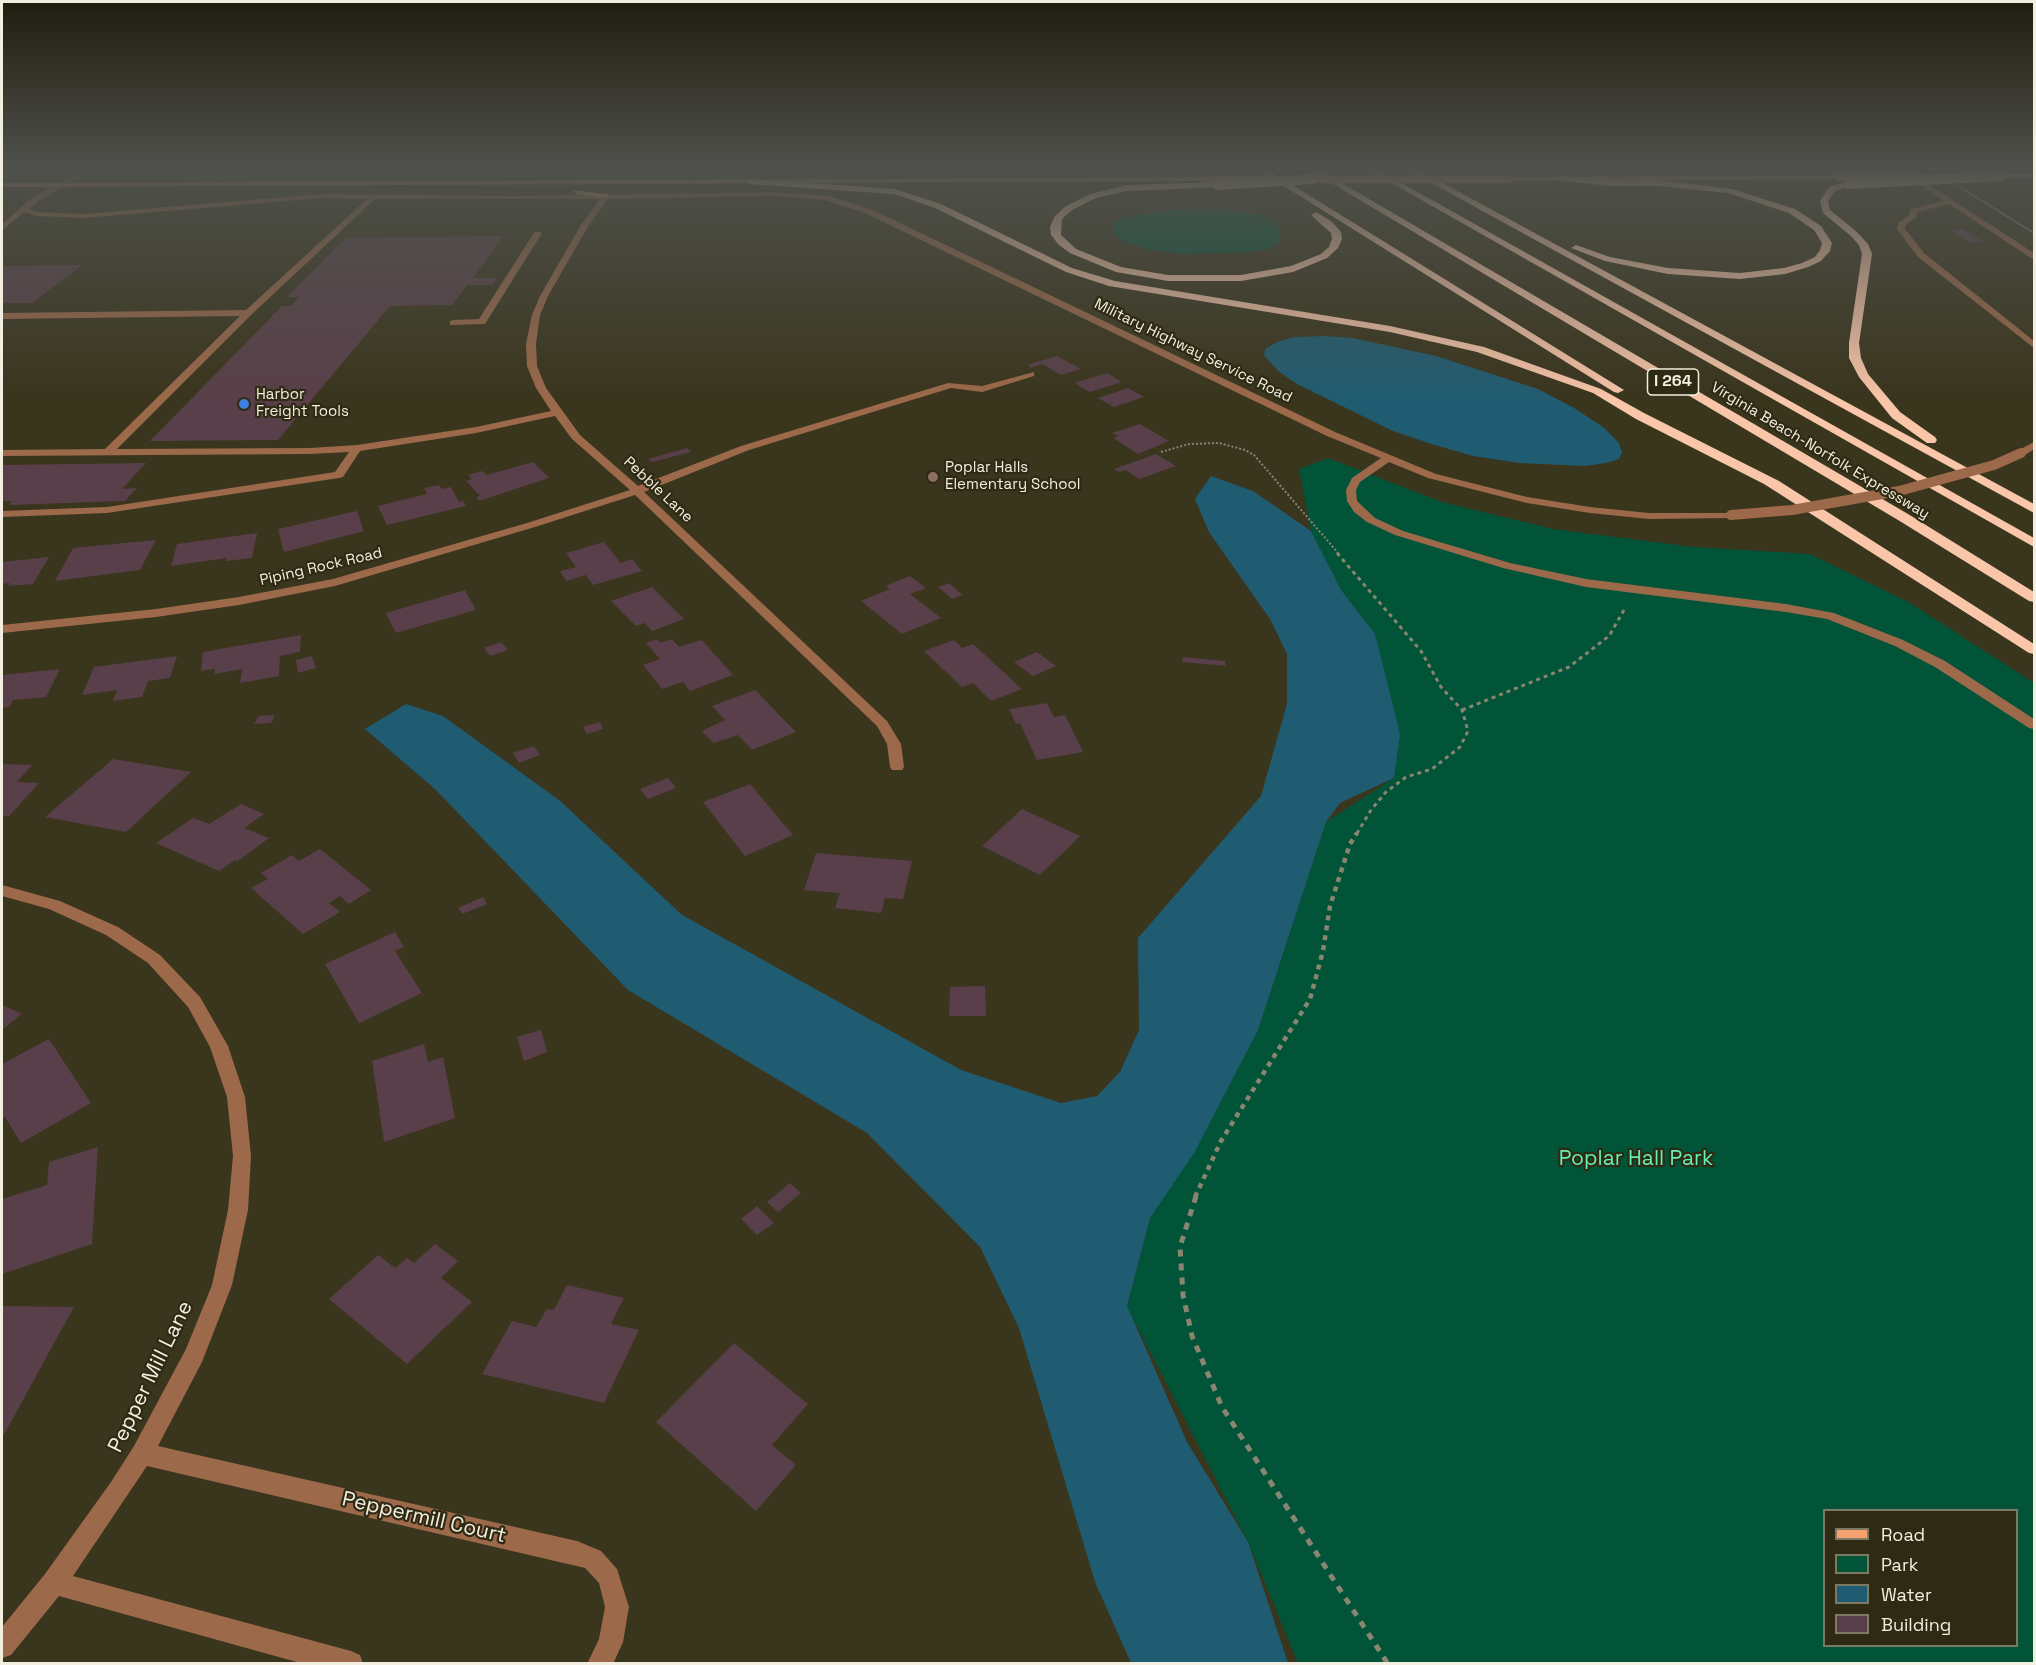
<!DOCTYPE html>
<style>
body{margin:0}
#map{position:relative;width:2036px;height:1665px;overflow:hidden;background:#3a351d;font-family:"Space Grotesk",sans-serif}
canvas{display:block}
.frame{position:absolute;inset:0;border:3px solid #f2efe1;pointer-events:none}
.legend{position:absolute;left:1823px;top:1509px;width:195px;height:138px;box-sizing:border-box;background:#2f2a13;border:2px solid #7d7965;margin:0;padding:8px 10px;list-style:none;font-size:18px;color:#f2efe1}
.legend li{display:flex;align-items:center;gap:12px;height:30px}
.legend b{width:30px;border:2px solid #7d7965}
</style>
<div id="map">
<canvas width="2036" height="1665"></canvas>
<div class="frame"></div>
<ul class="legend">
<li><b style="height:8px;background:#f5a26f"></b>Road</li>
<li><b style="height:16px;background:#025438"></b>Park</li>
<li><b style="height:16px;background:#205c71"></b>Water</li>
<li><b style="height:16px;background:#593f49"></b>Building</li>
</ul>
</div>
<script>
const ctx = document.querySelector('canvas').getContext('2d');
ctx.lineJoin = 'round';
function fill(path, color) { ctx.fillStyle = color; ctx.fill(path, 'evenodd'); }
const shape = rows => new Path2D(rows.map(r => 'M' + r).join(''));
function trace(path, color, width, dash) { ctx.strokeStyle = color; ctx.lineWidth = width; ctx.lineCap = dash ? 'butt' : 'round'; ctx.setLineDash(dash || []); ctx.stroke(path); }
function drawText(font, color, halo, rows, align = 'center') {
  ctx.font = font + ' "Space Grotesk",sans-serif'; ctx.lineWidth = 4.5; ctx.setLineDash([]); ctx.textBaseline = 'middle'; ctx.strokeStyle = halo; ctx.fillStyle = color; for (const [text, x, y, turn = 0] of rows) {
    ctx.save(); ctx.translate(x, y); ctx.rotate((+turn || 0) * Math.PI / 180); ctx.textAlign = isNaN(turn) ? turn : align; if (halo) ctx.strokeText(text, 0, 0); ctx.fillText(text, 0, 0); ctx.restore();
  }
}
fill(shape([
 [1184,209,1221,209,1259,215,1274,222,1280,231,1279,242,1268,249,1249,252,1181,254,1146,249,1124,242,1115,236,1113,228,1117,220,1128,216],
 [1328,458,1442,502,1553,529,1693,547,1810,554,1910,603,2034,683,2034,1663,1298,1663,1248,1542,1127,1307,1150,1218,1258,1030,1326,822,1394,778,1375,634,1341,590,1311,531,1299,469],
 [1824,1510,2016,1510,2016,1646,1824,1646]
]), '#025438');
fill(shape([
 [1325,336,1353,338,1436,356,1538,389,1574,408,1603,427,1619,443,1622,452,1619,459,1606,463,1584,466,1520,463,1473,456,1428,443,1393,431,1297,384,1278,371,1264,355,1265,349,1277,342,1294,337],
 [1211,476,1253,491,1311,531,1341,590,1375,634,1400,734,1394,778,1340,803,1326,822,1258,1030,1194,1153,1150,1218,1127,1306,1187,1442,1248,1542,1288,1663,1131,1663,1095,1582,1019,1328,980,1247,867,1133,628,990,436,790,365,729,406,704,443,716,559,800,682,915,961,1070,1061,1103,1097,1096,1120,1072,1139,1030,1138,938,1261,796,1287,704,1287,654,1270,619,1209,532,1195,499]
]), '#205c71');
fill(shape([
 [1948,229,1963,229,1984,242,1969,242],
 [504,236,473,278,497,278,492,285,467,285,452,305,390,306,278,440,150,441,282,306,291,306,299,297,287,297,345,238],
 [82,265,32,303,2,303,2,266],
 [1057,356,1081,369,1061,375,1042,364,1031,368,1027,365],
 [1107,373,1122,382,1090,392,1074,383],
 [1128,388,1144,397,1114,407,1098,398],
 [1140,424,1169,441,1138,454,1113,438,1119,436,1112,433],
 [687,448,691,452,652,462,648,459],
 [1156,454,1176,466,1139,479,1126,470,1119,472,1114,469],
 [533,462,549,478,479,501,476,497,480,496,466,481,472,479,468,475,482,471,487,475],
 [146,463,122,489,137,488,125,501,9,505,12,501,2,501,2,465],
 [439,485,442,489,451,487,459,502,463,501,466,506,387,525,378,506,427,494,424,488],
 [357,511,364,531,284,552,278,529],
 [257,533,252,558,226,561,227,558,171,566,177,544],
 [156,540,140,570,55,581,73,548],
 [604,542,621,563,632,559,642,571,593,585,586,575,566,581,560,571,576,567,566,553],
 [49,557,33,584,8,586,10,583,2,584,2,562],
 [910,576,926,588,910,594,941,618,902,634,861,601,890,589,885,586],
 [949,583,963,595,952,599,938,587],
 [652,587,684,619,652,631,645,623,636,626,611,601],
 [465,590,476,610,396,633,386,613],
 [301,635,300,652,280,656,279,676,240,683,242,669,215,674,215,669,201,671,203,652],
 [657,639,660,643,672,639,679,647,702,640,733,675,690,691,683,682,662,689,643,665,660,659,646,643],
 [954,640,962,648,973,644,1022,689,991,701,973,683,962,687,924,651],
 [501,642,508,650,490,656,484,648],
 [1037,652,1056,666,1033,676,1014,662],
 [177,656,170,678,148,681,142,697,113,701,117,690,82,695,94,667],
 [312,656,316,668,298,673,296,660],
 [1183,657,1225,661,1225,666,1182,662],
 [60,669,46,697,13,700,9,707,2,708,2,675],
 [755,690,796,732,752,750,738,735,714,743,702,731,725,720,712,706],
 [1047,703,1054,717,1065,715,1083,752,1037,760,1020,723,1016,724,1009,709],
 [275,715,271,723,254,724,259,716],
 [600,722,603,729,587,734,583,727],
 [534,746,540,755,519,763,513,753],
 [113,759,191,772,126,832,45,817],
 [2,764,32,765,17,782,39,783,9,816,2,816],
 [668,778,676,788,648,799,640,789],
 [750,784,793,835,745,856,703,802],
 [241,804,264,814,244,828,269,838,238,861,235,860,219,871,156,843,193,818,209,824],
 [1022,809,1080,836,1040,875,982,846],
 [320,849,371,890,349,904,340,896,329,903,340,912,303,934,251,888,268,879,261,873,292,855,299,861],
 [816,853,912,861,903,899,885,898,881,913,835,908,840,893,804,890],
 [483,897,487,904,462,914,458,908],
 [395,932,404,947,395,951,422,993,359,1023,325,964],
 [985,986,986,1016,949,1016,950,987],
 [2,1005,22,1014,2,1030],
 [541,1030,547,1052,524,1061,517,1037],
 [49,1039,91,1103,21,1143,5,1117,2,1119,2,1064],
 [424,1044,428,1062,443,1057,455,1118,384,1142,372,1061],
 [98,1147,92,1244,2,1274,2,1199,47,1185,49,1162],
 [790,1183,801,1193,778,1212,767,1202],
 [757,1206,774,1223,757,1235,741,1219],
 [435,1244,458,1261,441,1278,472,1302,407,1364,329,1299,378,1255,395,1268,407,1258,414,1263],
 [567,1285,624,1298,611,1324,639,1330,604,1403,482,1374,512,1321,536,1327,547,1309,554,1310],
 [2,1306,74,1307,2,1438],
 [734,1343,808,1404,772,1445,796,1465,756,1511,656,1422]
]), '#593f49');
trace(shape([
 [1161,452,1189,444,1219,443,1245,450,1254,455,1339,554]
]), '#898571', 2, [2, 2]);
trace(shape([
 [1337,553,1421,651,1441,687,1462,710,1468,731,1460,747,1432,769,1406,777,1386,792,1371,810,1356,835],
 [1462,710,1569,667,1609,636,1624,610]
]), '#898571', 3, [4, 4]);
trace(shape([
 [1195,1197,1221,1141,1310,999,1323,951,1330,906,1350,844,1357,833]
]), '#898571', 4.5, [5, 5]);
trace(shape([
 [1196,1196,1180,1247,1183,1295,1192,1336,1222,1407,1388,1664]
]), '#898571', 5, [7, 7]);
fill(shape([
 [89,168,98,168,40,200,29,209,37,212,84,214,322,194,511,196,773,192,829,196,871,209,1335,432,1436,474,1527,497,1590,507,1649,513,1735,513,1735,517,1731,518,1649,519,1590,513,1527,503,1428,478,1389,462,1360,482,1356,490,1357,501,1375,518,1403,531,1510,563,1586,579,1786,604,1834,613,1903,640,1945,661,2034,719,2034,729,2029,728,1935,667,1895,646,1827,619,1786,612,1586,587,1503,568,1395,535,1367,522,1354,512,1347,501,1346,490,1352,478,1381,458,1327,436,865,213,825,200,773,196,608,199,589,225,548,296,540,315,536,344,537,366,546,388,580,435,638,486,741,446,948,383,982,386,1034,372,1034,376,982,392,951,388,749,450,644,492,887,721,901,744,904,767,902,770,892,770,890,767,887,744,877,726,635,495,535,527,335,586,239,605,156,617,2,633,2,625,156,609,239,597,333,579,527,523,630,490,572,439,555,416,476,433,360,451,343,477,339,478,107,513,2,517,2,511,107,507,335,472,349,452,310,454,2,456,2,450,105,449,240,316,2,319,2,313,246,310,367,199,322,198,84,218,36,216,25,212,2,230,2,224,34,196,89,168],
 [375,199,600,199,581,225,540,296,532,315,526,344,527,366,536,388,551,411,476,427,357,445,310,448,117,449,251,315,375,199],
 [1895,168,1903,168,2034,253,2034,258,2031,258,1949,204,1917,212,1916,218,1906,224,1905,229,1924,253,2034,341,2034,348,1918,257,1897,229,1898,223,1909,215,1911,209,1944,201,1895,168],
 [535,231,542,233,485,324,450,325,450,321,453,320,479,319,535,231],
 [2034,442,2034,449,2025,455,2017,455,2017,451,2034,442],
 [2,885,60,901,118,927,160,955,200,997,228,1046,245,1097,251,1156,248,1210,232,1285,202,1362,158,1446,577,1541,601,1551,617,1569,629,1607,623,1642,613,1664,587,1664,599,1639,605,1607,599,1583,585,1568,147,1466,73,1576,351,1651,360,1655,363,1664,304,1664,59,1596,11,1655,2,1658,2,1627,45,1574,111,1482,134,1446,186,1349,212,1285,228,1210,233,1156,227,1097,210,1047,188,1007,148,963,106,935,49,909,2,896,2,885]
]), '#9c694a');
fill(shape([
 [2034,173,2034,177,2000,178,1996,176,2000,174,2034,173],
 [1838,175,1841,179,1509,181,1505,179,1509,177,1838,175],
 [1209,177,1212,181,2,187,2,183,1209,177],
 [573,190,606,194,610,196,606,198,576,194,573,190]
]), '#f5a26f');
fill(shape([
 [1255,168,1265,168,1624,390,1618,393,1614,392,1255,168],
 [1306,168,1316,168,1908,514,2034,592,2034,602,2029,601,1898,520,1306,168],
 [1365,168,1375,168,2034,538,2034,547,1365,168],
 [1404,168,1415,168,2034,504,2034,513,1404,168],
 [1559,175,1610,180,1660,180,1732,189,1795,209,1821,226,1832,243,1830,251,1821,261,1808,267,1785,274,1740,279,1668,274,1605,261,1571,248,1576,245,1610,257,1668,268,1740,273,1784,268,1802,263,1815,257,1820,250,1822,243,1814,230,1789,213,1728,193,1660,186,1610,186,1556,180,1556,176,1559,175],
 [751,179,895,189,941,204,1072,268,1115,281,1390,326,1484,347,1601,389,1644,413,1779,481,2034,644,2034,654,2029,653,1764,484,1636,419,1593,393,1477,352,1390,332,1109,286,1066,272,935,208,894,194,748,184,747,182,751,179],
 [1848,181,1852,184,1851,186,1835,191,1828,201,1830,210,1857,232,1868,244,1872,254,1859,343,1861,358,1868,374,1900,412,1935,437,1937,440,1935,443,1927,443,1892,418,1859,377,1849,358,1849,343,1862,254,1859,245,1851,236,1823,213,1820,201,1829,187,1848,181],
 [1217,182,1221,185,1220,187,1127,191,1096,198,1072,210,1062,219,1061,235,1076,249,1121,267,1168,275,1241,275,1291,266,1321,254,1329,247,1332,239,1331,233,1311,215,1316,212,1331,221,1341,232,1342,239,1338,248,1327,258,1293,272,1241,281,1168,281,1116,272,1070,253,1059,245,1051,235,1050,227,1055,216,1066,206,1090,194,1127,185,1217,182]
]), '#f9c6a9');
trace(shape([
 [1929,168,2034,233]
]), '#8d8976', 1.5);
trace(shape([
 [1731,515,1792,510,1899,491,1994,465,2021,453]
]), '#9c694a', 10);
trace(shape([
 [1838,177,1919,176],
 [1209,179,1260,179],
 [1299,179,1509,179]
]), '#f5a26f', 8);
trace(shape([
 [1848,184,2000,176],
 [1217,185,1313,179]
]), '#f9c6a9', 10);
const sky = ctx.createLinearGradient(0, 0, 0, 401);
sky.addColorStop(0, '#201d10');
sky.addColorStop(0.42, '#4f514c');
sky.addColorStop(1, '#4f514c00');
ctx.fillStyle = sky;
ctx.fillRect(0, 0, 2036, 401);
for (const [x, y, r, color] of [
 [244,404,6,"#3f7fe0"],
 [933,477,6,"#8d6e63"]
]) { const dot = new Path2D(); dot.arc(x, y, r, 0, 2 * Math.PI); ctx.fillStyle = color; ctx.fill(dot); trace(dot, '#2f2a13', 2); }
drawText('15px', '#f2efe1', '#2f2a13', [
 ["Military Highway Service Road",1193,351,26],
 ["Virginia Beach-Norfolk Expressway",1820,451,31],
 ["Pebble Lane",658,490,43],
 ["Piping Rock Road",321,567,-13]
]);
drawText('15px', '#f2efe1', '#2f2a13', [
 ["Harbor",256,395],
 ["Freight Tools",256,412],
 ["Poplar Halls",945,468],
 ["Elementary School",945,485]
], 'left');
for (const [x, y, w] of [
 [1673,382,51]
]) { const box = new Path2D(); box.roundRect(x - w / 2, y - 13, w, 26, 4.5); ctx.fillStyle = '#2f2a13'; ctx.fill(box); trace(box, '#f2efe1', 1.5); }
drawText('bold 16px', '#f2efe1', null, [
 ["I 264",1673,382]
]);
drawText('21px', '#67eeb3', '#2f2a13', [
 ["Poplar Hall Park",1636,1159]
]);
drawText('21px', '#f2efe1', '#2f2a13', [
 ["Pepper Mill Lane",151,1377,-64],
 ["Peppermill Court",424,1518,13]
]);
</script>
